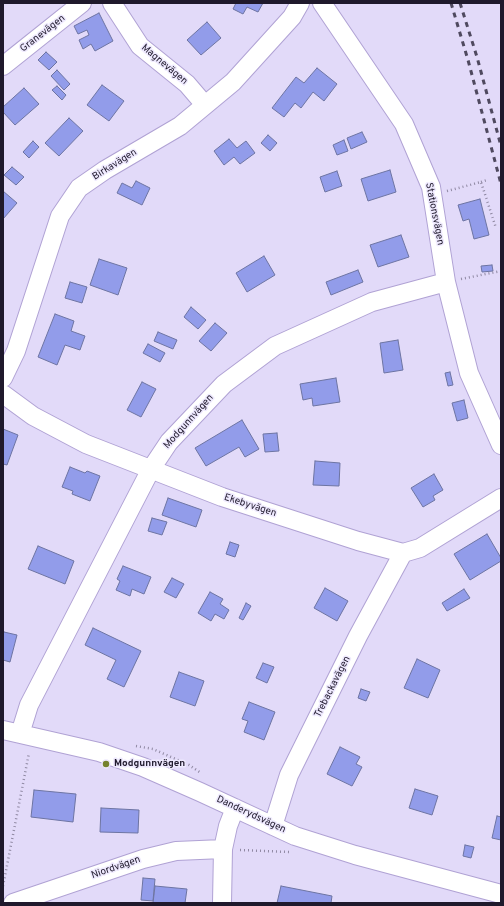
<!DOCTYPE html>
<meta charset="utf-8">
<style>
body{margin:0}
#map{position:relative;width:504px;height:906px;overflow:hidden;background:#e2daf9;font-family:Overpass,sans-serif}
canvas{display:block}
.frame{position:absolute;inset:0;border:4px solid #1f192c;pointer-events:none}
</style>
<div id="map">
<canvas width="504" height="906"></canvas>
<div class="frame"></div>
</div>
<script>
const ctx = document.querySelector('canvas').getContext('2d');
ctx.lineJoin = 'round';
function fill(path, color) { ctx.fillStyle = color; ctx.fill(path, 'evenodd'); }
const shape = rows => new Path2D(rows.map(r => 'M' + r).join(''));
function trace(path, color, width, dash) { ctx.strokeStyle = color; ctx.lineWidth = width; ctx.lineCap = dash ? 'butt' : 'round'; ctx.setLineDash(dash || []); ctx.stroke(path); }
function drawText(font, color, halo, rows, align = 'center') {
  ctx.font = font + ' Overpass,sans-serif'; ctx.lineWidth = 3; ctx.setLineDash([]); ctx.textBaseline = 'middle'; ctx.strokeStyle = halo; ctx.fillStyle = color; for (const [text, x, y, turn = 0] of rows) {
    ctx.save(); ctx.translate(x, y); ctx.rotate((+turn || 0) * Math.PI / 180); ctx.textAlign = isNaN(turn) ? turn : align; if (halo) ctx.strokeText(text, 0, 0); ctx.fillText(text, 0, 0); ctx.restore();
  }
}
const building = shape([
 [236,3,263,3,258,12,247,7,243,14,233,9,236,3],
 [99,13,113,41,95,51,91,44,83,49,79,40,89,35,87,30,78,34,74,26,99,13],
 [207,22,221,38,201,55,187,40,207,22],
 [46,52,57,62,49,70,38,60,46,52],
 [317,68,337,84,324,101,313,92,301,108,295,103,284,117,272,108,296,77,304,83,317,68],
 [57,70,70,84,64,90,51,76,57,70],
 [102,85,124,101,109,121,87,105,102,85],
 [57,86,66,95,62,100,52,90,57,86],
 [24,88,39,104,15,125,3,112,3,107,24,88],
 [69,118,83,131,59,156,45,143,69,118],
 [362,132,367,142,351,149,347,138,362,132],
 [268,135,277,143,270,151,261,143,268,135],
 [229,139,237,148,246,141,255,153,240,164,234,157,224,165,214,151,229,139],
 [344,140,348,151,337,155,333,145,344,140],
 [33,141,39,147,29,158,23,152,33,141],
 [12,167,24,177,16,185,4,175,12,167],
 [390,170,396,192,368,201,361,179,390,170],
 [337,171,342,186,325,192,320,177,337,171],
 [136,181,150,188,142,205,117,193,122,183,132,188,136,181],
 [3,191,17,203,3,219,3,191],
 [480,199,489,235,474,239,469,219,463,221,458,205,480,199],
 [401,235,409,257,378,267,370,245,401,235],
 [264,256,275,275,247,292,236,273,264,256],
 [99,259,127,268,118,295,90,285,99,259],
 [492,265,493,271,482,272,481,266,492,265],
 [358,270,363,282,331,295,326,282,358,270],
 [70,282,87,287,82,303,65,298,70,282],
 [191,307,206,320,198,329,184,317,191,307],
 [55,314,74,321,71,331,85,336,80,350,65,345,57,365,38,357,55,314],
 [215,323,227,333,211,351,199,341,215,323],
 [158,332,177,340,173,349,154,341,158,332],
 [398,340,403,370,384,373,380,343,398,340],
 [148,344,165,353,160,362,143,353,148,344],
 [450,372,453,385,448,386,445,373,450,372],
 [336,378,340,402,313,406,312,398,303,400,300,384,336,378],
 [142,382,156,389,141,417,127,410,142,382],
 [464,400,468,418,457,421,452,403,464,400],
 [242,420,259,449,245,457,239,447,206,466,195,448,242,420],
 [3,429,18,435,7,465,3,464,3,429],
 [277,433,279,451,265,452,263,434,277,433],
 [315,461,340,463,339,486,313,485,315,461],
 [70,467,85,473,87,471,100,476,90,501,72,494,73,491,62,487,70,467],
 [434,474,443,490,433,496,435,500,423,507,411,488,434,474],
 [168,498,202,510,196,527,162,515,168,498],
 [152,518,167,522,162,535,148,531,152,518],
 [487,534,501,558,501,561,470,580,454,554,487,534],
 [230,542,239,545,235,557,226,554,230,542],
 [38,546,74,561,65,584,28,569,38,546],
 [123,566,151,577,144,594,132,589,130,596,116,590,120,581,117,579,123,566],
 [172,578,184,584,176,598,164,592,172,578],
 [325,588,348,601,337,621,314,608,325,588],
 [464,589,470,598,447,611,442,603,464,589],
 [210,592,223,599,220,604,229,610,224,619,215,614,211,621,198,613,210,592],
 [246,603,251,606,243,620,239,618,246,603],
 [93,628,141,651,124,687,107,679,116,660,85,645,93,628],
 [4,632,17,635,10,662,3,660,3,634,4,632],
 [417,659,440,670,428,698,404,688,417,659],
 [263,663,274,667,267,683,256,678,263,663],
 [179,672,204,681,195,706,170,697,179,672],
 [361,689,370,692,366,701,358,698,361,689],
 [249,702,275,712,264,740,244,732,248,721,242,719,249,702],
 [340,747,360,757,356,764,362,767,352,786,327,774,340,747],
 [415,789,438,796,432,815,409,808,415,789],
 [34,790,76,794,73,822,31,817,34,790],
 [101,808,139,810,138,833,100,832,101,808],
 [497,816,501,817,501,840,492,838,497,816],
 [465,845,474,847,471,858,463,856,465,845],
 [143,878,155,879,153,901,141,900,143,878],
 [155,886,187,889,185,903,153,903,155,886],
 [281,886,332,896,331,903,277,903,281,886]
]);
fill(building, '#929cea');
trace(building, '#6d74a2', 1);
const minor = shape([
 [112,3,140,46,187,84,205,105],
 [322,3,404,124,431,187,446,282,469,373,501,445],
 [3,66,82,3],
 [3,378,16,351,60,216,79,188,105,170,180,126,233,82,292,17,300,3],
 [3,394,33,416,86,444,222,497,358,541,403,553,420,548,501,498],
 [3,730,99,752,143,767,200,792,295,836,355,855,501,894],
 [20,734,29,705,151,469,169,442,224,384,275,346,372,302,446,282],
 [273,826,289,775,358,636,403,553],
 [13,903,143,859,176,851,223,849],
 [222,903,223,849,228,826,235,808]
]);
trace(minor, '#b0a2d4', 20);
trace(shape([
 [481,182,487,180],
 [447,191,481,182,496,228],
 [461,279,501,271],
 [136,746,153,749,189,765,201,773],
 [240,850,289,852],
 [3,886,29,753]
]), '#9089a3', 2.5, [1, 3]);
trace(minor, '#fff', 18);
trace(shape([
 [451,3,468,60,501,184],
 [460,3,477,57,501,146]
]), '#4f495f', 3, [5, 5]);
for (const [x, y, r, color] of [
 [106,764,4,"#75822f"]
]) { const dot = new Path2D(); dot.arc(x, y, r, 0, 2 * Math.PI); ctx.fillStyle = color; ctx.fill(dot); trace(dot, '#eee9fe', 1.5); }
drawText('10px', '#1f192c', '#eee9fe', [
 ["Granevägen",43,34,-38],
 ["Magnevägen",164,65,40],
 ["Birkavägen",115,165,-32],
 ["Stationsvägen",434,214,79],
 ["Modgunnvägen",189,422,-48],
 ["Ekebyvägen",250,506,18],
 ["Trebackavägen",333,687,-63],
 ["Danderydsvägen",251,815,25],
 ["Niordvägen",116,868,-19]
]);
drawText('bold 10px', '#1f192c', '#eee9fe', [
 ["Modgunnvägen",114,764]
], 'left');
</script>
